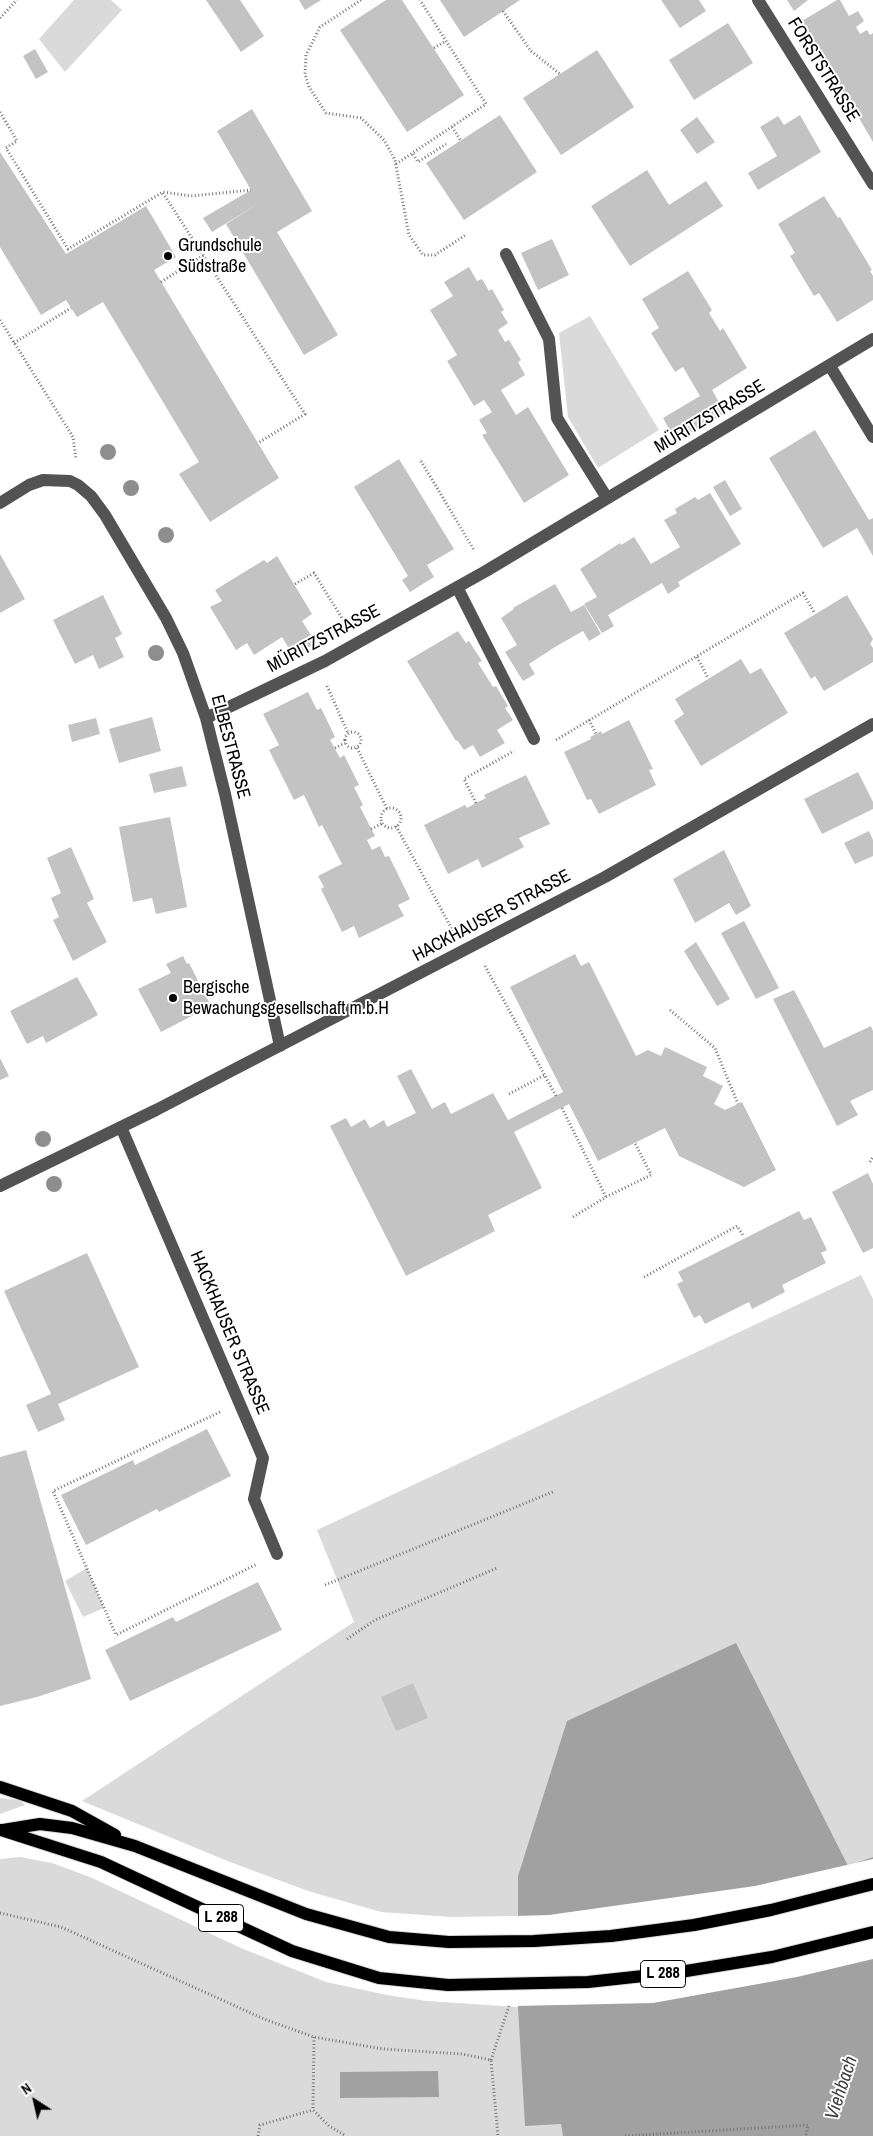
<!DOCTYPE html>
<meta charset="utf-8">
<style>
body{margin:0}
#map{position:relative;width:873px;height:2136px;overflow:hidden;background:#fff;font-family:"Archivo Narrow",sans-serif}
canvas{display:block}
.north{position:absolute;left:10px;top:2076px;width:50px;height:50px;-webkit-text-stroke:4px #fff;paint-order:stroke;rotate:325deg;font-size:14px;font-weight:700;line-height:20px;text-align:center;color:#000}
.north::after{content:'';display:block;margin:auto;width:18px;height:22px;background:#000;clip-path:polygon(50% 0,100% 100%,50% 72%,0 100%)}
</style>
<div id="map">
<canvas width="873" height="2136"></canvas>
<div class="north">N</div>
</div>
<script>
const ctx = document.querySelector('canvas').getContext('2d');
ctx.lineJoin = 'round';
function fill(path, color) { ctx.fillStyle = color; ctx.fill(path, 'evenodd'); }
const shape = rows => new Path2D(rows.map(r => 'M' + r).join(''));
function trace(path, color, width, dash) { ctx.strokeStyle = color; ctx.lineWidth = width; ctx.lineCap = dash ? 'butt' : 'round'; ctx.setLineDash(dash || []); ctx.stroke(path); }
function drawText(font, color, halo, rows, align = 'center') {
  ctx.font = font + ' "Archivo Narrow",sans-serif'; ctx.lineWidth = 4; ctx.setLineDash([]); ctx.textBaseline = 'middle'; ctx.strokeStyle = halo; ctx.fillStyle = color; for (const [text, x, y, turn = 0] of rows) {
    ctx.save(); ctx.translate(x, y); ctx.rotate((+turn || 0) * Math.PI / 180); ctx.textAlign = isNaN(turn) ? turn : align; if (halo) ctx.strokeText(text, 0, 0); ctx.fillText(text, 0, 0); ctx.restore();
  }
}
fill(shape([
 [74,0,111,0,122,10,65,72,39,39],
 [590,316,659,430,598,468,568,417,559,333],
 [861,1275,873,1299,873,1859,848,1866,517,1916,451,1917,381,1912,308,1891,230,1862,82,1801,354,1622,317,1530],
 [87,1568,104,1608,83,1617,65,1581],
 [0,1798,20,1800,25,1805,0,1814],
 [20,1857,52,1863,90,1877,241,1948,326,1982,387,1995,427,2001,518,2007,873,2136,0,2136,0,1859]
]), '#dadada');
fill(shape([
 [736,1643,848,1866,873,1857,873,2136,563,2136,561,2124,525,2126,518,2007,518,1876,567,1721],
 [438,2071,439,2097,340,2098,340,2072]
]), '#a1a1a1');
fill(shape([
 [873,1859,873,1959,797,1977,653,2003,515,2006,515,1916,549,1915,755,1886]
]), '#fff');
fill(shape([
 [206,0,240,0,264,36,241,52],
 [299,0,321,0,305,10],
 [386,0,402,0,464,95,407,132,340,30],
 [440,0,520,0,464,37],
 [661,0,699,0,706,11,680,28],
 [787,0,808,0,794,11],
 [837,0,840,0,849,16,858,11,864,21,856,27,860,34,867,30,870,35,873,33,873,142,802,21],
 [728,23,753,63,694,100,669,60],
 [35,49,48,72,36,79,23,56],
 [597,50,634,107,561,155,523,98],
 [252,109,312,211,277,232,338,335,304,355,226,224,259,203,212,232,203,218,251,190,217,131],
 [500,115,537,172,464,220,426,163],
 [800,115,821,152,758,190,748,173,777,156,760,127,778,116,784,125],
 [697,117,715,142,697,154,680,130],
 [0,152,66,254,146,206,176,257,154,270,279,478,210,522,179,474,199,462,103,302,77,317,66,300,41,315,0,247],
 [647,170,669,205,706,181,723,206,630,266,591,206],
 [824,196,838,218,840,217,872,270,870,271,873,276,873,300,837,322,819,293,814,296,790,256,795,253,778,224],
 [552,239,569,275,538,290,521,253],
 [469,267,477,281,482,279,489,291,492,289,504,310,501,312,508,323,498,330,505,342,509,340,521,360,518,362,525,375,501,390,516,415,528,407,569,475,524,503,482,435,487,433,479,420,492,412,484,400,474,406,447,361,457,355,430,310,453,296,444,282],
 [688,271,712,310,709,313,720,331,723,328,747,368,712,390,725,413,676,441,663,418,700,396,683,367,675,372,651,333,659,328,642,299],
 [815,430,869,520,873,518,873,556,857,528,823,548,769,458],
 [399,459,454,549,427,565,434,577,410,592,402,580,408,576,354,487],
 [725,480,742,509,730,516,713,487],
 [710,493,741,544,678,582,680,586,668,594,662,583,608,615,614,626,602,633,584,604,597,597,580,569,620,543,621,545,634,537,651,564,680,547,664,520,677,513,675,509,695,497,698,500],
 [0,554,25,599,0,613],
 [277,556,312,614,302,621,316,643,294,657,282,637,254,655,247,643,236,650,210,607,222,601,215,590,264,560,267,563],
 [555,584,571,612,584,605,601,634,589,641,583,631,555,647,529,664,535,674,523,681,505,652,517,645,501,618,514,609,513,608],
 [103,595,122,634,115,638,124,657,99,669,93,655,75,664,53,620],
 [847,595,873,639,870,644,873,648,873,662,824,691,815,676,811,679,784,633],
 [458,631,466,643,469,641,482,661,478,663,493,687,496,686,508,706,505,708,513,720,497,730,505,743,480,757,473,745,464,750,457,740,456,741,407,661],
 [741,659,750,674,761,668,788,713,701,766,674,721,684,714,675,699],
 [308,692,317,710,321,708,335,737,330,740,340,758,344,755,359,785,354,787,363,805,360,807,375,836,367,840,372,850,380,846,385,857,389,856,410,899,398,905,404,916,359,938,354,926,342,932,321,889,324,887,318,876,342,864,322,825,319,827,304,795,294,800,269,750,279,745,263,714],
 [152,717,161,751,119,763,109,729],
 [96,718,100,734,72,742,68,725],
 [629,720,653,769,649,770,656,785,599,814,591,799,587,800,564,752,591,739,590,737,596,734,601,731,602,734],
 [182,766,187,786,154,793,149,774],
 [858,772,873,802,873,809,822,834,804,799],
 [526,775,550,824,519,838,524,847,482,868,478,859,448,874,424,825,465,805,467,808,476,803,486,798,484,795],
 [170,817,187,907,156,914,152,898,133,902,119,827],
 [869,831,873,840,873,856,855,864,844,843],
 [71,847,94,899,87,903,107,942,73,961,53,920,59,917,51,898,61,893,47,858],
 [724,850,751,906,736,915,729,903,695,923,673,879],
 [744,921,779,988,756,999,721,933],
 [696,942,730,999,717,1006,684,951],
 [575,954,581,966,589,962,636,1056,648,1050,661,1056,665,1047,707,1067,703,1076,723,1086,714,1104,725,1110,742,1102,776,1170,744,1187,679,1156,665,1128,598,1161,569,1104,514,1132,542,1188,488,1215,495,1231,406,1276,330,1126,346,1118,351,1127,365,1119,370,1128,384,1120,387,1127,416,1113,397,1076,411,1069,432,1109,445,1102,451,1114,493,1093,508,1120,563,1092,510,987],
 [183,956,187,964,189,963,211,1006,161,1032,138,989,171,973,166,964],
 [77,977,98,1015,46,1043,43,1036,27,1044,10,1011],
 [794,990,824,1048,871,1026,873,1031,873,1090,850,1101,858,1115,837,1126,773,999],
 [0,1058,9,1076,0,1080],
 [868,1173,873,1184,873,1248,863,1253,832,1192],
 [799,1211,804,1220,811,1217,827,1250,821,1253,826,1263,782,1285,785,1292,752,1309,749,1302,705,1324,700,1315,694,1318,677,1284,683,1281,678,1272],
 [87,1253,139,1367,58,1404,65,1420,38,1432,26,1405,51,1394,4,1291],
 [207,1429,231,1476,159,1512,157,1509,86,1545,61,1495,133,1460,135,1465],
 [26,1450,91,1679,37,1697,0,1706,0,1457],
 [258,1582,282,1630,130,1701,105,1650,173,1617,176,1622],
 [413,1683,428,1718,396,1731,381,1697]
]), '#c3c3c3');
const major = shape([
 [0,1787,72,1811,115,1835],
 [1,1830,101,1862,292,1951,379,1978,448,1985],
 [3,1830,40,1824,72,1828,135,1846,306,1914,389,1937,449,1942]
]);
trace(major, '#dbdbdb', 14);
trace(shape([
 [361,0,320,27,306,55,305,74,309,87,326,113,361,118,384,140,395,160,409,235,423,255,435,255,467,234],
 [503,11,531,51,560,74],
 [0,18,17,0],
 [434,48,446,41],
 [0,112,17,141,6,148,68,249,163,192,191,196,251,190],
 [452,127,461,141],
 [413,154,418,162,446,144],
 [396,164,486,104,420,0],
 [163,193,305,414,258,443],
 [161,282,204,255],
 [0,320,73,437,76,459],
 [14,343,71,308],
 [421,461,474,550],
 [295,584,314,573,345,623],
 [697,657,708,678],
 [327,686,348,733],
 [589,720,596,734],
 '345 740a8 8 0 1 1 16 0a8 8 0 1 1-16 0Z',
 [556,740,803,593,815,614],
 [335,748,345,743],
 [357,748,387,809],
 [476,803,464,779,514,751],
 '381 818a10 10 0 1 1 20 0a10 10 0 1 1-20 0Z',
 [396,826,453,931],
 [371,829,383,823],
 [485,966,556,1096],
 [670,1010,715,1048,738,1104],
 [509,1094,545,1075],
 [562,1108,606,1197],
 [870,1162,873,1157],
 [573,1217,606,1197,651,1175,635,1143],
 [644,1277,737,1226,744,1237],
 [220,1412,53,1491,116,1635,257,1564],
 [325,1585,555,1491],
 [347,1639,375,1620,497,1568],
 [0,1913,61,1927,264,2019,314,2037,383,2049,462,2054,491,2060,498,2136],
 [314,2037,313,2110,329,2126,346,2136],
 [491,2060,509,2006],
 [258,2136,260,2125,313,2110],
 [625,2136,808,2125,806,2136]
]), '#757575', 3, [1, 2.5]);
trace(shape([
 [758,0,873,184],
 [506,254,549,339,557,418,607,498],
 [830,366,873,437],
 [0,503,29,485,43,480,70,481,78,485,91,496,105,515,166,618,183,653,206,718,225,794,280,1046],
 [457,587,534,739],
 [206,718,325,661,486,571,873,339],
 [121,1127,263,1458,254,1499,277,1554],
 [0,1186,156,1110,605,877,873,724]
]), '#535353', 12);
trace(major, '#000', 12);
const majorBridge = shape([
 [449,1942,534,1941,611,1936,694,1925,771,1910,873,1884],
 [448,1985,588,1982,680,1972,772,1957,873,1932]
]);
trace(majorBridge, '#dbdbdb', 14, []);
trace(majorBridge, '#000', 12);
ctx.fillStyle = '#8e8e8e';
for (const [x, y] of [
 [108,452],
 [131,488],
 [166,535],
 [156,653],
 [43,1139],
 [54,1184]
]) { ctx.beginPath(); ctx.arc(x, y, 8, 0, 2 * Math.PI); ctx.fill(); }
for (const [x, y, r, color] of [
 [168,256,5,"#000"],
 [173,998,5,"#000"]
]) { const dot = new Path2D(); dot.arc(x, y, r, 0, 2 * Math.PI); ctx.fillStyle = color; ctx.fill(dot); trace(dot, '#fff', 2); }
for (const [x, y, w] of [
 [221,1918,45],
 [663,1974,45]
]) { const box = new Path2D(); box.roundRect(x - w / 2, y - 13.5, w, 27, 4); ctx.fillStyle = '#fff'; ctx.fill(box); trace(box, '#000', 1); }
drawText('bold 16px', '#000', null, [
 ["L 288",221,1918],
 ["L 288",663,1974]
]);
drawText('18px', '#000', '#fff', [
 ["FORSTSTRASSE",823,70,58],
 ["MÜRITZSTRASSE",710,417,-31],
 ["MÜRITZSTRASSE",324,639,-28],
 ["ELBESTRASSE",230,747,75],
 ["HACKHAUSER STRASSE",492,916,-28],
 ["HACKHAUSER STRASSE",229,1333,67]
]);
drawText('18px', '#000', '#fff', [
 ["Grundschule",178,246],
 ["Südstraße",178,267],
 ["Bergische",183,988],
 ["Bewachungsgesellschaft m.b.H",183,1009]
], 'left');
drawText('italic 19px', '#424242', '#fff', [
 ["Viehbach",842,2088,-72]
]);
</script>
